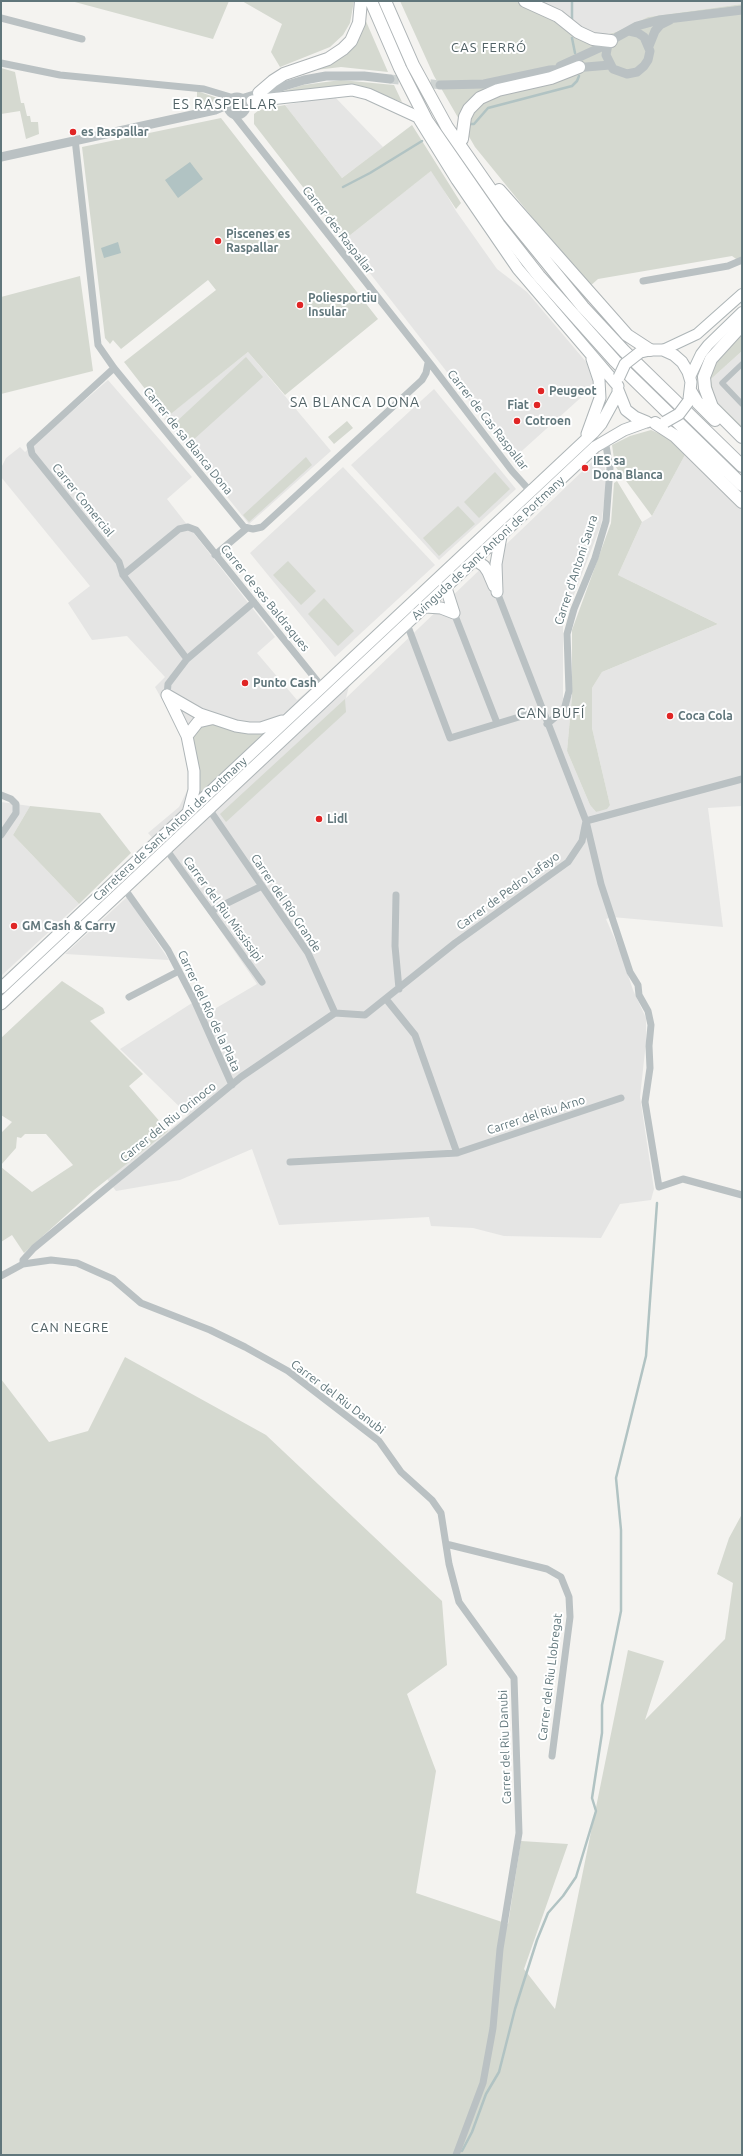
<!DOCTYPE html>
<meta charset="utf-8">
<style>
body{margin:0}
#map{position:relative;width:743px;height:2156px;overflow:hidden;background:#f4f3f0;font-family:Ubuntu,sans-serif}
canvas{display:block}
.frame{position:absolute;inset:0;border:2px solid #60767b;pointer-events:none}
</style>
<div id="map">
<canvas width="743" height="2156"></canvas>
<div class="frame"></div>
</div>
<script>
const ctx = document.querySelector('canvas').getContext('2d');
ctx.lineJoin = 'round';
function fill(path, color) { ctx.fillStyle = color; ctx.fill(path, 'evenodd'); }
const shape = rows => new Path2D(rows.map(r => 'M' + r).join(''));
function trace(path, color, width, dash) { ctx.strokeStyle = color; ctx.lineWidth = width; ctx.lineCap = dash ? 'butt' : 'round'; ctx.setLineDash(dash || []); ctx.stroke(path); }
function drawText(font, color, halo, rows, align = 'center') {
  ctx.font = font + ' Ubuntu,sans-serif'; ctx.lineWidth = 4; ctx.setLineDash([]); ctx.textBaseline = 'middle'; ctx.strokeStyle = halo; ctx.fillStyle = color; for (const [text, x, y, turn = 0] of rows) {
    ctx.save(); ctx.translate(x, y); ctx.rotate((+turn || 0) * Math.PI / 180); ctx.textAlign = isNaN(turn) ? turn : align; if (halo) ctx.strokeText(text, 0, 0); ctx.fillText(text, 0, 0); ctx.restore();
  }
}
fill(shape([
 [535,1,742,1,742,4,648,17,616,32,595,36],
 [334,96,383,147,342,178,285,105],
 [432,170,456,211,497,269,527,292,587,363,592,375,593,385,586,393,514,458,344,240],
 [742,351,742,426,715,400,711,379],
 [248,352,331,451,249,524,164,419],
 [108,380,192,477,167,499,275,637,257,653,297,700,339,665,351,678,346,698,593,461,598,453,604,456,606,488,601,525,563,623,563,698,572,696,567,751,590,805,596,812,610,805,592,728,592,688,602,672,718,624,618,575,642,522,652,516,686,453,742,506,742,806,708,808,723,927,612,917,606,919,620,951,633,990,646,1018,646,1042,640,1097,654,1189,651,1200,620,1204,601,1238,504,1236,473,1228,431,1226,429,1217,279,1225,252,1149,180,1180,116,1191,107,1179,188,1115,120,1049,192,1003,206,1014,257,984,172,860,148,833,179,807,189,787,189,770,181,734,155,687,165,677,127,636,92,640,68,603,90,586,1,477,1,468,6,458,20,447,25,452],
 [434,389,516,489,439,560,351,465],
 [343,467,435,565,335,657,250,553],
 [1,802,30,806,13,835,79,904,1,976],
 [127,897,169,960,65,954]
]), '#e5e5e4');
fill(shape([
 [71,1,229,1,213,39],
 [242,1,354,1,350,23,343,35,330,47,280,67,271,52,282,24],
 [400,1,535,1,590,34,601,36,616,32,648,17,742,4,742,263,732,256,598,279,589,287,475,147,434,76],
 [365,19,388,72,341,67,307,71,323,65],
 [1,68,15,72,21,103,24,103,27,116,30,116,31,122,38,122,39,134,26,139,20,111,1,114],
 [341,80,394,85,402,102,365,89,277,93,303,85],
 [197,91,223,100,197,106],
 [285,105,342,178,412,125,461,203,456,209,431,171,344,240,254,124,254,114,259,110],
 [221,118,378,319,285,395,248,352,167,417,124,362,216,290,208,280,121,349,113,340,110,344,105,338,82,147],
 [80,276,93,371,1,394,1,297],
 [742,328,742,351,711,379,715,400,742,426,742,434,710,399,710,368],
 [246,357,263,377,192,441,175,423],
 [347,421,353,428,334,444,328,437],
 [651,430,672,439,686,453,652,516,615,466,612,445,630,436],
 [306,457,312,465,249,522,243,515],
 [495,472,510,489,479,518,464,502],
 [617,481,642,522,618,575,718,624,602,672,592,688,592,728,610,805,607,809,596,812,590,805,567,751,572,696,572,630,611,523,614,483],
 [458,506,475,524,439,556,423,538],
 [288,561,316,591,301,605,273,575],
 [324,598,354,631,338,646,308,614],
 [345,699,346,712,226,822,220,814],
 [209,723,249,732,267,730,197,796,192,749,194,734,200,726],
 [30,806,100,813,131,853,79,904,13,835],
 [62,981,103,1008,105,1013,90,1021,143,1074,129,1086,168,1131,94,1190,24,1253,12,1235,1,1242,1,1167,32,1192,73,1165,46,1134,25,1134,21,1138,17,1137,16,1148,1,1165,1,1133,12,1122,1,1115,1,1038],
 [125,1357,266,1435,442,1601,447,1665,407,1694,436,1771,416,1893,508,1924,521,1841,568,1844,524,1969,555,2009,628,1650,664,1661,645,1720,725,1639,733,1583,717,1574,729,1538,742,1514,742,2155,1,2155,1,1379,49,1442,88,1431]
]), '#d5d9d0');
fill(shape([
 [190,162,203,179,178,198,165,180],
 [118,242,121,253,104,258,101,248]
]), '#b1c3c3');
trace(shape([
 [572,19,572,1],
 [572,38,575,53],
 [469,124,474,124,488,108,572,86,577,81,579,76],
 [343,187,370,173,422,141],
 [462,2151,472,2132,486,2094,499,2072,515,2009,537,1940,548,1913,563,1896,576,1877,596,1811,592,1798,602,1733,602,1705,621,1611,621,1530,616,1478,646,1356,657,1203]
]), '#b1c3c3', 2.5);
trace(shape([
 [390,79,440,85]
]), '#cfd4d3', 9, [9, 4.5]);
const secondary = shape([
 [663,350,697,334,742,294],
 [690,377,701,354,708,345,742,312]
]);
const primary = shape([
 [252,101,352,90,368,94,418,117,457,180,518,269,618,386],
 [641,352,650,350,663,350,674,355,682,362,688,372,691,382,689,399],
 [618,390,626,410,635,417,647,422],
 [587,434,600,398,599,380,592,359],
 [475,560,484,566,488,572,494,586],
 [446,588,454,613],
 [497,592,496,564,501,536],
 [425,607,441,608,454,613],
 [167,695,200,714,236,726,249,728,261,728,282,721],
 [167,695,187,736,194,771,194,790,188,813],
 [187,736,198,722,211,719],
 [1,988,593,433,601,424,618,393],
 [1,1004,595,447,624,430,646,422]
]);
const trunk = shape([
 [371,1,400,68,427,121,499,225,539,276,615,361,742,485],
 [385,1,413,65,447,127,509,216,583,307,624,351,742,466],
 [525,1,558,16,578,32,593,39,611,41],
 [259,93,273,81,284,74,328,59,343,49,351,41,359,23,361,1],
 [462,139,465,117,469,109,480,98,498,90,551,78,579,67],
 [499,190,627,335,650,350],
 [742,325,711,359,704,377,705,388,712,407,742,437],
 [691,392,697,402,715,420],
 [655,423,675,436,742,502]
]);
trace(secondary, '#adb5b7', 12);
trace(primary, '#aeb5b7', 13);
trace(trunk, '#aeb4b6', 14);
trace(shape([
 [742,364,722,383,742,404]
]), '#bac1c3', 5.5);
trace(shape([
 [1,18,82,39],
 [1,63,60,75,204,89,234,98],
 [234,115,432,366,512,471,531,492],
 [75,139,98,345,114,368,244,527,253,529,262,527,422,380,426,373,428,363],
 [643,281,728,266,742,260],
 [114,368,30,445,32,454,119,562,123,575,187,659],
 [215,555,247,528],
 [123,575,179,529,188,527,196,530,322,687],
 [497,592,586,821,601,884,630,972,638,985,639,995,648,1011,651,1025,649,1046,650,1068,645,1102,659,1187,683,1179,742,1195],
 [454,613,497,723],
 [407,624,450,738,542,710],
 [167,695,168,684,187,659,254,602],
 [547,724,564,710,569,691,567,634,574,609,595,558,606,521,610,468,605,440],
 [1,795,11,799,16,804,16,813,1,835],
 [209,809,308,953,335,1013],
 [586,821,742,779],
 [166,849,262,982],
 [124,888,168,950,195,1002,232,1085],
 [396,895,395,946,399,989],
 [211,911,262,886],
 [129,997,179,971],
 [457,1153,621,1098],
 [290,1162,457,1153,415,1035,386,999],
 [23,1264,23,1260,34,1248,241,1077,335,1013,365,1015,455,943,568,862,582,841,586,821],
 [1,1276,23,1264,51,1260,77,1263,113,1279,141,1303,210,1330,245,1347,288,1371,379,1441,401,1472,432,1500,441,1513,449,1564,459,1602,514,1678,519,1833,500,1949,493,2028,483,2083,456,2155],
 [446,1544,547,1569,561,1577,569,1597,570,1617,552,1756]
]), '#bac1c3', 7);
trace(shape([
 [629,31,638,33,644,37,650,51,648,60,644,66,637,72,627,74,613,69,606,55,608,44,617,37,637,26,659,20,742,10],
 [649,46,655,31,660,25,670,20],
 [560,66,608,44],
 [440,85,484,84,550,70,610,65],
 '228 106a9 9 0 1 1 18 0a9 9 0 1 1-18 0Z',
 [241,99,304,80,326,76,364,76,390,79],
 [1,157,215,110,229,104]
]), '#bac1c3', 9);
trace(secondary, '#fff', 10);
trace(primary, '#fff', 11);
trace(trunk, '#fff', 12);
const primaryBridge = shape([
 [619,377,625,364,639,353],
 [665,422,679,414,688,402]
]);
trace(primaryBridge, '#aeb5b7', 13, []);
trace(primaryBridge, '#fff', 11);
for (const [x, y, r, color] of [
 [73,132,4,"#e02525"],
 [218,241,4,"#e02525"],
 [300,305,4,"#e02525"],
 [541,391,4,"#e02525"],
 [537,405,4,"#e02525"],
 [517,421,4,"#e02525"],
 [585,468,4,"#e02525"],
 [245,683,4,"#e02525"],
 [670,716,4,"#e02525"],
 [319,819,4,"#e02525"],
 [14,926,4,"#e02525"]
]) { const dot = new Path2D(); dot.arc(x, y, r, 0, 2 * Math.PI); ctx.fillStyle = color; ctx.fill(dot); trace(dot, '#fff', 1.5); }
drawText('bold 12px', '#60767b', '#fff', [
 ["es Raspallar",81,132],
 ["Piscenes es",226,234],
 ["Raspallar",226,248],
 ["Poliesportiu",308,298],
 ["Insular",308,312],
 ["Peugeot",549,391],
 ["Fiat",529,405,"right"],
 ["Cotroen",525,421],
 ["IES sa",593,461],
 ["Dona Blanca",593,475],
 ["Punto Cash",253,683],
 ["Coca Cola",678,716],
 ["Lidl",327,819],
 ["GM Cash & Carry",22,926]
], 'left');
drawText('12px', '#60767b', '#fff', [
 ["Carrer des Raspallar",338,230,52],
 ["Carrer de Cas Raspallar",488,420,52],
 ["Carrer de sa Blanca Dona",188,441,51],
 ["Carrer Comercial",83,500,51],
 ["Avinguda de Sant Antoni de Portmany",488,548,-43],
 ["Carrer d'Antoni Saura",576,570,-72],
 ["Carrer de ses Baldraques",265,598,51],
 ["Carretera de Sant Antoni de Portmany",170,829,-43],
 ["Carrer de Pedro Lafayo",508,891,-36],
 ["Carrer del Río Grande",286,903,56],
 ["Carrer del Riu Mississipi",223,909,54],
 ["Carrer del Río de la Plata",209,1011,65],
 ["Carrer del Riu Arno",536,1115,-18],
 ["Carrer del Riu Orinoco",168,1122,-39],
 ["Carrer del Riu Danubi",338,1397,37],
 ["Carrer del Riu Llobregat",550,1677,-83],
 ["Carrer del Riu Danubi",505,1747,-92]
]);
ctx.letterSpacing = '1px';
drawText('13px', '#516266', '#fff', [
 ["CAS FERRÓ",489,48],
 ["CAN NEGRE",70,1328]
]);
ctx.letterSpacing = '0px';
ctx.letterSpacing = '1px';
drawText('14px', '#516266', '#fff', [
 ["ES RASPELLAR",225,104],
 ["SA BLANCA DONA",355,402],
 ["CAN BUFÍ",551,713]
]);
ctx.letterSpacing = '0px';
</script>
